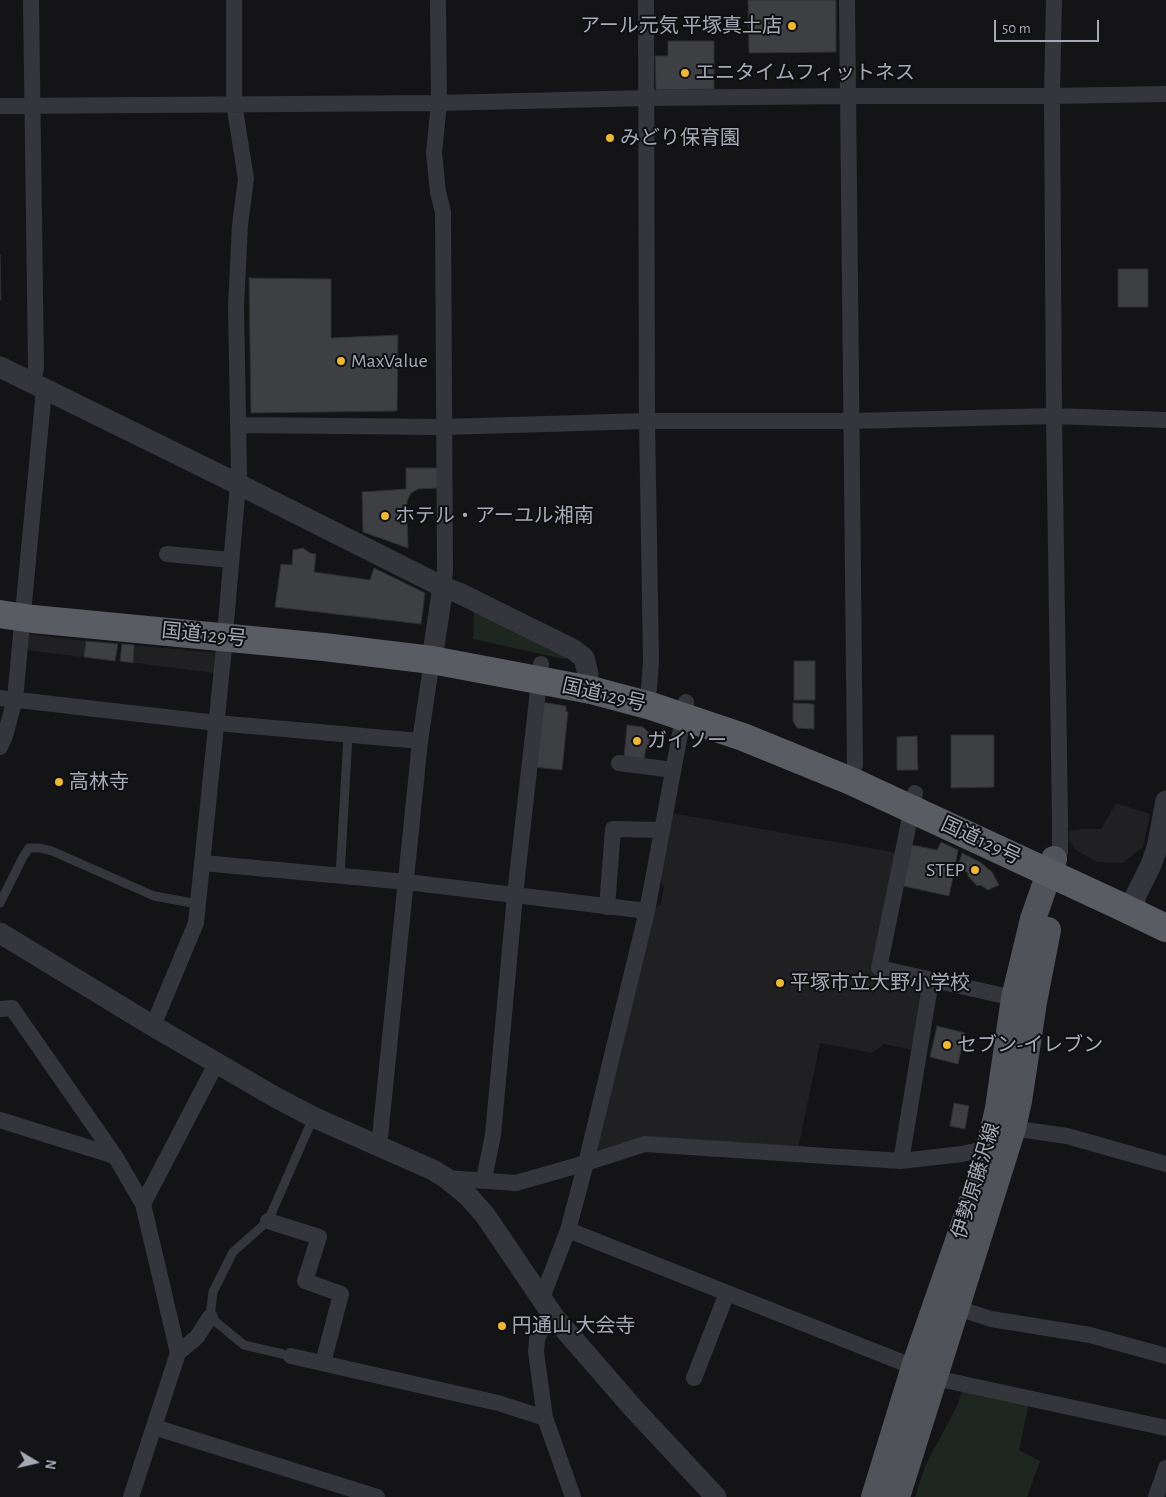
<!DOCTYPE html>
<meta charset="utf-8">
<style>
body{margin:0}
#map{position:relative;width:1166px;height:1497px;overflow:hidden;background:#141416;font-family:"Alegreya Sans",sans-serif}
canvas{display:block}
.north{position:absolute;left:10px;top:1437px;width:50px;height:50px;-webkit-text-stroke:4px #0f0f11;paint-order:stroke;rotate:99deg;font-size:14px;font-weight:700;line-height:20px;text-align:center;color:#a6aab6}
.north::after{content:'';display:block;margin:auto;width:18px;height:22px;background:#a6aab6;clip-path:polygon(50% 0,100% 100%,50% 72%,0 100%)}
.scale{position:absolute;left:994px;top:20px;width:105px;height:22px;box-sizing:border-box;border:2px solid #a6aab6;border-top:0;padding-left:6px;font-size:15px;line-height:18px;white-space:nowrap;color:#a6aab6;-webkit-text-stroke:4px #0f0f11;paint-order:stroke}
</style>
<div id="map">
<canvas width="1166" height="1497"></canvas>
<div class="north">N</div>
<div class="scale">50 m</div>
</div>
<script>
const ctx = document.querySelector('canvas').getContext('2d');
ctx.lineJoin = 'round';
function fill(path, color) { ctx.fillStyle = color; ctx.fill(path, 'evenodd'); }
const shape = rows => new Path2D(rows.map(r => 'M' + r).join(''));
function trace(path, color, width, dash) { ctx.strokeStyle = color; ctx.lineWidth = width; ctx.lineCap = dash ? 'butt' : 'round'; ctx.setLineDash(dash || []); ctx.stroke(path); }
function drawText(font, color, halo, rows, align = 'center') {
  ctx.font = font + ' "Alegreya Sans","Noto Sans JP",sans-serif'; ctx.lineWidth = 4; ctx.setLineDash([]); ctx.textBaseline = 'middle'; ctx.strokeStyle = halo; ctx.fillStyle = color; for (const [text, x, y, turn = 0] of rows) {
    ctx.save(); ctx.translate(x, y); ctx.rotate((+turn || 0) * Math.PI / 180); ctx.textAlign = isNaN(turn) ? turn : align; if (halo) ctx.strokeText(text, 0, 0); ctx.fillText(text, 0, 0); ctx.restore();
  }
}
fill(shape([
 [27,634,86,641,118,644,115,661,25,650],
 [122,644,216,653,214,673,120,661],
 [1116,803,1150,814,1143,847,1123,863,1096,862,1076,850,1069,840,1069,831,1082,829,1101,829],
 [671,813,898,853,874,969,923,981,913,1050,884,1044,872,1053,820,1043,797,1154,641,1139,603,1152,598,1148,653,909,661,904,664,887,659,879]
]), '#202023');
fill(shape([
 [474,606,567,657,564,659,473,639],
 [963,1389,1029,1403,1019,1450,1040,1461,1027,1497,915,1497,925,1466,956,1408]
]), '#1e2620');
const building = shape([
 [748,0,836,0,836,52,749,53,748,0],
 [668,41,714,41,714,89,656,90,655,56,668,56,668,41],
 [0,255,1,300,0,300,0,255],
 [1118,269,1148,269,1148,307,1118,307,1118,269],
 [249,278,331,279,331,338,398,335,397,411,251,413,249,278],
 [406,468,438,468,438,488,418,489,411,493,407,501,408,548,363,532,362,492,406,489,406,468],
 [303,548,310,553,316,554,314,572,370,580,374,568,425,593,421,624,275,607,281,564,292,565,293,550,303,548],
 [86,641,118,644,115,661,84,657,86,641],
 [122,644,134,645,133,663,120,661,122,644],
 [794,661,815,661,815,700,794,700,794,661],
 [541,702,566,706,566,711,568,712,562,770,534,767,541,702],
 [793,703,814,704,814,729,797,728,793,721,793,703],
 [627,725,643,727,650,734,648,749,646,748,644,759,624,757,627,725],
 [951,735,994,735,994,787,951,788,951,735],
 [917,736,918,770,897,770,897,737,917,736],
 [941,842,958,850,952,882,949,896,903,886,912,845,937,850,941,842],
 [962,853,980,862,992,872,999,885,988,890,980,885,977,886,968,876,968,873,958,867,962,853],
 [937,1026,965,1033,958,1064,930,1057,937,1026],
 [954,1103,969,1106,965,1129,950,1126,954,1103]
]);
fill(building, '#3e3f43');
trace(building, '#2e2e32', 1);
trace(shape([
 [340,876,348,735],
 [0,903,23,857,29,848,40,848,52,851,154,896,198,904],
 [291,1356,244,1345,210,1317,213,1292,233,1252,268,1221,313,1118]
]), '#35363b', 9);
trace(shape([
 [438,0,439,103,434,153,438,192,443,212,445,571,443,587],
 [646,0,647,421,651,662,649,689],
 [847,0,855,765],
 [1054,0,1052,96,1054,416,1060,821,1060,852],
 [0,106,439,103,648,98,848,96,1052,96,1166,94],
 [31,382,35,373,36,367,31,0],
 [239,425,444,427,647,421,851,421,1054,416,1166,420],
 [167,554,231,560],
 [226,622,239,473,236,306,240,225,246,179,234,103,234,0],
 [0,698,217,723,420,741],
 [0,747,5,736,15,699,44,389],
 [619,763,673,770],
 [915,793,879,968,1014,998],
 [203,863,407,882,647,911],
 [607,907,613,829,662,830],
 [0,1009,12,1008,115,1156,143,1204,178,1353,131,1497],
 [153,1026,196,923,225,638],
 [0,1120,115,1156],
 [1004,1127,1067,1136,1166,1164],
 [379,1147,420,741,433,653],
 [901,1161,931,980],
 [446,1178,516,1183,586,1163,645,1144,901,1161,962,1154,989,1148,995,1143],
 [484,1179,493,1135,515,895,541,664],
 [143,1204,216,1064],
 [268,1221,319,1237,305,1281,341,1294,323,1363],
 [568,1230,914,1367],
 [542,1298,568,1230,586,1163,647,911,686,702],
 [957,1308,991,1319,1090,1335,1166,1356],
 [554,1317,543,1326,537,1339,536,1352,545,1418,573,1497],
 [178,1353,197,1337,210,1317],
 [291,1356,498,1403,545,1418],
 [694,1378,727,1293],
 [935,1378,1166,1428],
 [154,1427,377,1497],
 [1156,1497,1166,1468]
]), '#35363b', 16);
trace(shape([
 [0,367,238,484,443,587,459,593,574,650,584,658,588,674],
 [434,646,443,587],
 [1136,913,1135,897,1151,865,1157,848,1166,801],
 [0,933,153,1026,275,1097,313,1117,433,1170,446,1178,469,1197,485,1215,554,1317,633,1408,716,1497]
]), '#35363b', 21);
trace(shape([
 [874,1497,914,1367,982,1172,989,1148,998,1108,1014,998,1033,919,1054,859],
 [897,1497,1013,1128,1019,1101,1034,1002,1048,930]
]), '#51535a', 26);
trace(shape([
 [0,614,33,619,324,647,432,660,591,690,651,706,743,737,851,781,1118,905,1166,928]
]), '#595c63', 28);
for (const [x, y, r, color] of [
 [792,26,5,"#edb935"],
 [685,73,5,"#edb935"],
 [610,138,5,"#edb935"],
 [341,361,5,"#edb935"],
 [385,516,5,"#edb935"],
 [637,741,5,"#edb935"],
 [59,782,5,"#edb935"],
 [975,870,5,"#edb935"],
 [780,983,5,"#edb935"],
 [947,1045,5,"#edb935"],
 [502,1326,5,"#edb935"]
]) { const dot = new Path2D(); dot.arc(x, y, r, 0, 2 * Math.PI); ctx.fillStyle = color; ctx.fill(dot); trace(dot, '#0f0f11', 2); }
drawText('20px', '#a6aab6', '#0f0f11', [
 ["アール元気 平塚真土店",782,26,"right"],
 ["エニタイムフィットネス",695,73],
 ["みどり保育園",620,138],
 ["MaxValue",351,361],
 ["ホテル・アーユル湘南",395,516],
 ["ガイソー",647,741],
 ["高林寺",69,782],
 ["STEP",965,870,"right"],
 ["平塚市立大野小学校",790,983],
 ["セブン-イレブン",957,1045],
 ["円通山 大会寺",512,1326]
], 'left');
drawText('20px', '#a6aab6', '#0f0f11', [
 ["国道129号",204,635,6],
 ["国道129号",604,695,13],
 ["国道129号",981,841,25],
 ["伊勢原藤沢線",976,1181,-73]
]);
</script>
